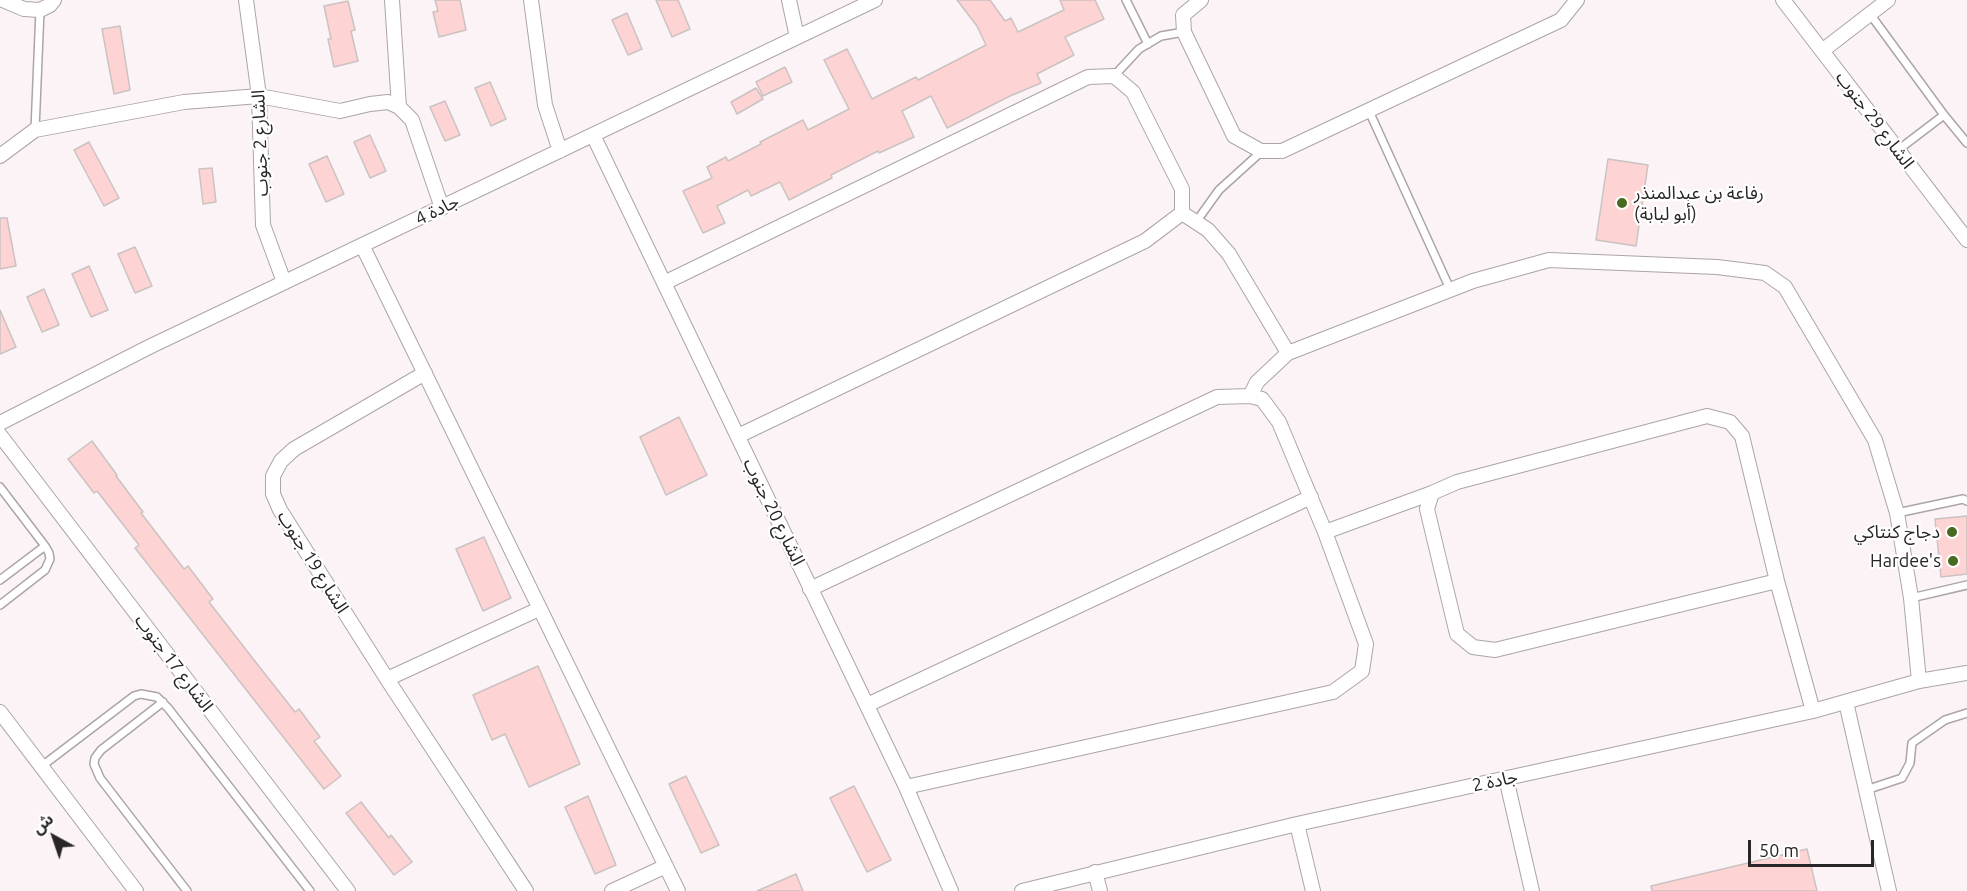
<!DOCTYPE html>
<meta charset="utf-8">
<style>
body{margin:0}
#map{position:relative;width:1967px;height:891px;overflow:hidden;background:#fcf3f7;font-family:Ubuntu,"Noto Sans Arabic",sans-serif}
canvas{display:block}
.north{position:absolute;left:24px;top:807px;width:60px;height:60px;-webkit-text-stroke:4px #fff;paint-order:stroke;rotate:320deg;font-size:16px;font-weight:700;line-height:24px;text-align:center;color:#292627}
.north::after{content:'';display:block;margin:auto;width:21px;height:27px;background:#292627;clip-path:polygon(50% 0,100% 100%,50% 72%,0 100%)}
.scale{position:absolute;left:1748px;top:840px;width:126px;height:27px;box-sizing:border-box;border:3px solid #292627;border-top:0;padding-left:8px;font-size:18px;line-height:21px;white-space:nowrap;color:#292627;-webkit-text-stroke:4px #fff;paint-order:stroke}
</style>
<div id="map">
<canvas width="1967" height="891"></canvas>
<div class="north">ش</div>
<div class="scale">50 m</div>
</div>
<script>
const ctx = document.querySelector('canvas').getContext('2d');
ctx.lineJoin = 'round';
function fill(path, color) { ctx.fillStyle = color; ctx.fill(path, 'evenodd'); }
const shape = rows => new Path2D(rows.map(r => 'M' + r).join(''));
function trace(path, color, width, dash) { ctx.strokeStyle = color; ctx.lineWidth = width; ctx.lineCap = dash ? 'butt' : 'round'; ctx.setLineDash(dash || []); ctx.stroke(path); }
function drawText(font, color, halo, rows, align = 'center') {
  ctx.font = font + ' Ubuntu,"Noto Sans Arabic",sans-serif'; ctx.lineWidth = 4.5; ctx.setLineDash([]); ctx.textBaseline = 'middle'; ctx.strokeStyle = halo; ctx.fillStyle = color; for (const [text, x, y, turn = 0] of rows) {
    ctx.save(); ctx.translate(x, y); ctx.rotate((+turn || 0) * Math.PI / 180); ctx.textAlign = isNaN(turn) ? turn : align; if (halo) ctx.strokeText(text, 0, 0); ctx.fillText(text, 0, 0); ctx.restore();
  }
}
const building = shape([
 [435,0,460,0,466,30,439,37,433,12,438,11,435,0],
 [656,0,678,0,690,29,672,37,656,0],
 [957,0,990,0,1005,21,1011,18,1018,32,1064,10,1060,0,1095,0,1104,19,1065,37,1074,55,1037,74,1041,83,1010,96,947,128,931,96,902,111,914,137,879,153,878,151,831,175,832,178,789,200,780,182,751,196,748,190,717,206,725,223,703,233,683,191,712,178,707,167,726,157,728,161,761,144,760,142,803,120,808,130,849,109,824,60,847,49,872,99,916,77,918,80,986,45,977,26,957,0],
 [348,1,355,30,351,31,358,61,334,67,328,39,331,39,324,6,348,1],
 [627,13,642,49,628,55,612,20,627,13],
 [120,26,130,90,114,94,102,29,120,26],
 [785,67,792,82,763,96,756,82,785,67],
 [490,82,506,119,491,126,475,88,490,82],
 [756,88,763,99,737,114,731,102,756,88],
 [445,101,460,135,445,141,430,107,445,101],
 [370,135,386,171,370,178,354,142,370,135],
 [89,142,119,198,104,206,74,150,89,142],
 [327,156,344,194,326,202,309,164,327,156],
 [1608,159,1648,165,1636,246,1596,240,1608,159],
 [212,168,216,202,203,204,199,169,212,168],
 [0,218,7,218,16,266,0,269,0,218],
 [135,247,152,286,135,293,118,254,135,247],
 [89,266,108,310,91,317,72,274,89,266],
 [44,289,59,325,42,332,27,297,44,289],
 [0,310,16,347,0,354,0,310],
 [679,417,707,475,666,495,640,437,679,417],
 [92,441,117,475,116,476,143,512,141,513,184,569,188,566,213,599,209,602,254,660,295,712,299,709,320,737,314,741,341,776,324,789,135,548,139,545,97,491,94,493,68,459,92,441],
 [1967,516,1967,574,1941,577,1935,519,1967,516],
 [484,537,511,598,483,611,456,549,484,537],
 [538,666,580,764,529,787,505,734,492,740,473,695,538,666],
 [686,776,719,845,701,853,669,784,686,776],
 [854,786,891,860,867,872,830,798,854,786],
 [588,796,616,865,595,874,565,807,588,796],
 [361,802,389,838,391,835,412,862,394,875,346,813,361,802],
 [1807,849,1817,891,1652,891,1651,886,1807,849],
 [796,874,803,891,757,891,796,874]
]);
fill(building, '#fdd3d3');
trace(building, '#cbc2c2', 1.5);
const lane = shape([
 [1126,0,1148,44],
 [1870,14,1944,115,1967,143],
 [1114,76,1139,49,1161,36,1184,32],
 [1369,111,1450,289],
 [35,130,40,10],
 [1898,150,1944,115],
 [1196,222,1219,190,1261,152],
 [0,487,45,546,49,553,50,559,45,570,0,605],
 [1897,513,1963,499,1967,501],
 [0,580,45,546],
 [1911,598,1967,585],
 [163,702,101,750,95,758,94,764,100,778,187,891],
 [42,766,134,696,141,694,157,697,168,708,310,891],
 [1866,790,1902,778,1910,763,1912,743,1945,720,1967,713]
]);
const street = shape([
 [3,0,24,9,40,10,50,5,54,0],
 [246,0,259,96,263,225,284,282],
 [392,0,399,107],
 [531,0,545,105,560,151],
 [789,0,797,37],
 [1201,0,1183,15,1184,32,1234,136,1261,151,1282,151,1561,20,1577,0],
 [1783,0,1967,240],
 [1822,51,1888,0],
 [593,135,906,787,951,891],
 [0,156,35,130,184,102,259,96,340,111,370,104,388,102,399,107,412,120,442,208],
 [1182,213,1208,230,1229,254,1288,353],
 [362,245,678,891],
 [664,283,1088,77,1114,76,1133,92,1182,189,1182,213,1145,241,738,436],
 [425,373,294,449,281,461,273,476,273,494,280,510,387,679,526,891],
 [1250,396,1257,382,1288,353,1473,281,1549,260,1717,267,1765,273,1785,287,1875,440,1897,513,1911,598,1919,681],
 [0,423,149,347,875,0],
 [0,435,348,891],
 [1325,532,1432,493],
 [1777,581,1495,650,1473,647,1457,634,1427,509,1432,493,1457,482,1707,416,1730,422,1742,436,1777,581,1813,711],
 [810,589,1217,397,1250,396,1262,399,1279,422,1325,532,1366,644,1362,671,1333,692,906,787],
 [387,679,539,609],
 [1846,702,1889,891],
 [867,705,1311,497],
 [0,712,136,891],
 [1506,778,1532,891],
 [1297,824,1313,891],
 [1095,872,1100,891],
 [612,891,666,866],
 [1022,891,1297,824,1813,711,1919,681,1967,673]
]);
trace(lane, '#aca4a7', 10);
trace(street, '#aca4a7', 16);
trace(lane, '#fff', 7);
trace(street, '#fff', 14);
for (const [x, y, r, color] of [
 [1622,203,6,"#476920"],
 [1952,532,6,"#476920"],
 [1953,561,6,"#476920"]
]) { const dot = new Path2D(); dot.arc(x, y, r, 0, 2 * Math.PI); ctx.fillStyle = color; ctx.fill(dot); trace(dot, '#fff', 2); }
drawText('18px', '#292627', '#fff', [
 ["الشارع 29 جنوب",1875,120,53],
 ["الشارع 2 جنوب",260,143,-92],
 ["جادة 4",437,210,-26],
 ["الشارع 20 جنوب",774,512,64],
 ["الشارع 19 جنوب",313,562,58],
 ["الشارع 17 جنوب",174,663,53],
 ["جادة 2",1495,781,-12]
]);
drawText('18px', '#292627', '#fff', [
 ["رفاعة بن عبدالمنذر",1634,193,"left"],
 ["(أبو لبابة)",1634,214,"left"],
 ["دجاج كنتاكي",1940,532],
 ["Hardee's",1941,561]
], 'right');
</script>
